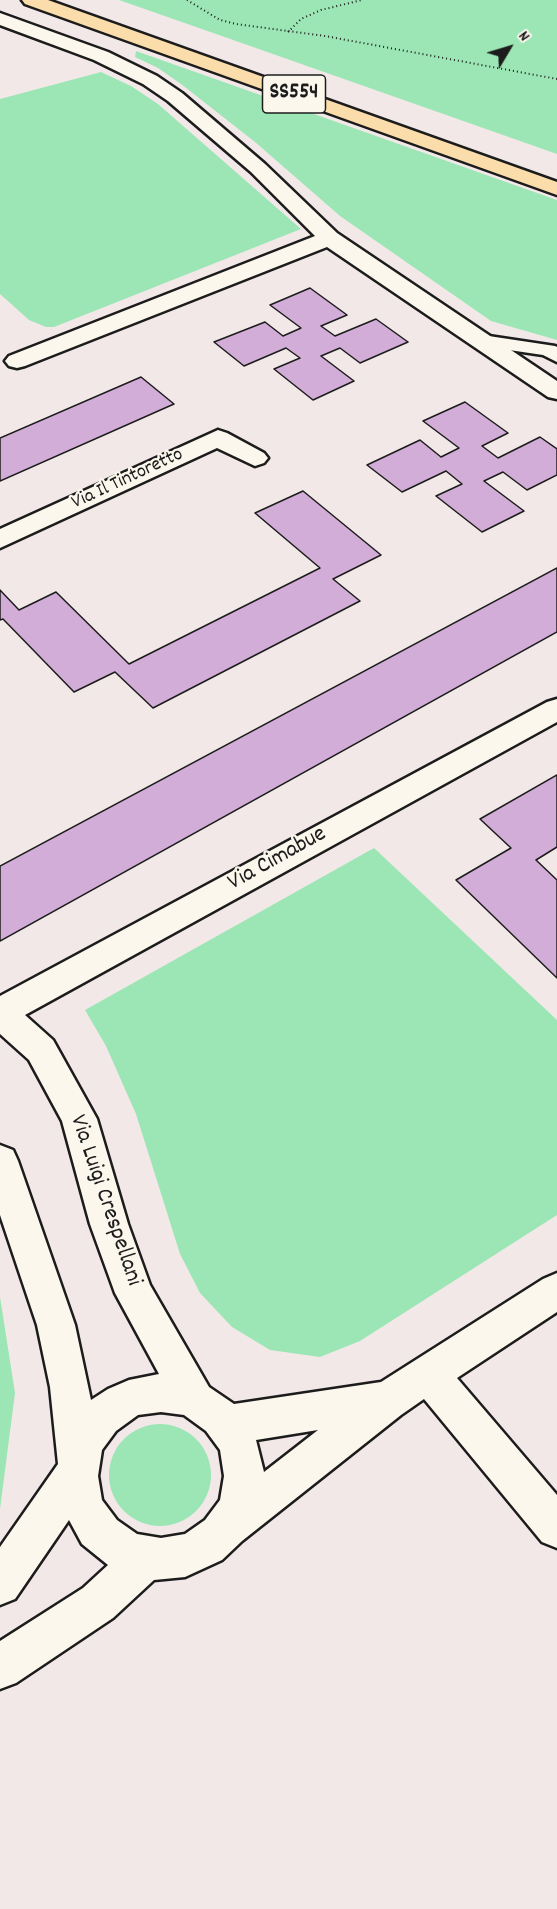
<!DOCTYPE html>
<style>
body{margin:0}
#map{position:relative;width:557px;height:1909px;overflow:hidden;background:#f3e8e8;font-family:Dekko,sans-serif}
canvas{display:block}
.north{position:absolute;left:479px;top:18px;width:60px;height:60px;-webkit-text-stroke:4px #fbf7ec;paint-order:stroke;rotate:52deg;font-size:16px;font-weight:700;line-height:24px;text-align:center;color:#1c1c1c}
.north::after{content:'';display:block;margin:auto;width:21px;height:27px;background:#1c1c1c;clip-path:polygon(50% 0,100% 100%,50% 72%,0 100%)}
</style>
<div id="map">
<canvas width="557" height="1909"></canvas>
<div class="north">N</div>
</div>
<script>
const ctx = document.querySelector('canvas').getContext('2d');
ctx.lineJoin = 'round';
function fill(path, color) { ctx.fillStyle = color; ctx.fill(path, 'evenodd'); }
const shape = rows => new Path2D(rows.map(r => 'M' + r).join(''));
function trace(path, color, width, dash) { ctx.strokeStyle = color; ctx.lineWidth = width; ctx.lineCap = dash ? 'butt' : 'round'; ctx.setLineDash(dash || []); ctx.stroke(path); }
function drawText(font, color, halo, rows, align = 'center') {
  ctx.font = font + ' Dekko,sans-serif'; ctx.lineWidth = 4.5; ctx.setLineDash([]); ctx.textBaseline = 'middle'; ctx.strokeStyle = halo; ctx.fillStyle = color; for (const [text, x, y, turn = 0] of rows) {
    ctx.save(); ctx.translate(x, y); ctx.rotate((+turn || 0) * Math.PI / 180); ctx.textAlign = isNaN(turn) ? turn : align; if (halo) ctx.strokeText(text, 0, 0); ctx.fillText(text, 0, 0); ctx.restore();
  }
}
fill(shape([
 [119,0,557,0,557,154,236,41],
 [136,51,557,200,557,340,491,321,340,216,255,142,181,84,158,68,135,57],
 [101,72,131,86,158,104,301,229,54,327,46,327,29,320,0,294,0,99],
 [374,848,557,1020,557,1215,360,1341,320,1357,270,1350,232,1327,200,1293,180,1254,136,1114,106,1046,85,1010],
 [0,1297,15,1393,0,1509],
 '109 1475a51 51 0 1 1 102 0a51 51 0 1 1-102 0Z'
]), '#9ce6b5');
const building = shape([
 [310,288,347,315,321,326,335,336,376,319,408,342,360,363,340,348,321,356,354,381,313,400,274,369,300,358,286,348,244,366,214,342,265,322,283,336,301,328,270,305,310,288],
 [141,377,174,404,0,481,0,438,141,377],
 [465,402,508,433,482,446,498,458,540,437,557,449,557,475,527,490,503,472,484,481,524,511,482,532,436,496,462,484,446,471,402,492,367,465,420,440,441,457,459,448,423,421,465,402],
 [303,491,381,555,333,579,360,601,153,708,115,672,74,692,3,619,0,620,0,590,19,610,56,592,129,664,320,568,255,513,303,491],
 [557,568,557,632,0,941,0,866,557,568],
 [557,775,557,847,536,860,557,880,557,978,456,880,511,848,480,819,557,775]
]);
fill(building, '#d2add7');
trace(building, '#1c1c1c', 1.5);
const service = shape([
 [482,335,555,346,557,347,557,362,543,355,475,345,472,341,475,337,482,335]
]);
const minor = shape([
 [0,13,108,52,157,76,182,93,265,164,337,233,557,381,557,399,548,397,327,247,25,366,17,368,9,366,5,361,9,356,315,236,251,172,168,101,143,84,94,60,0,25,0,13],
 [218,430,227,433,264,453,268,458,264,463,255,466,217,448,0,548,0,529,218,430],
 [557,699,557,722,25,1015,53,1040,97,1119,128,1224,150,1285,209,1387,234,1404,381,1382,543,1279,557,1273,557,1312,457,1378,557,1495,557,1548,542,1542,424,1399,401,1415,242,1541,222,1560,185,1577,154,1580,113,1618,16,1683,0,1689,0,1641,83,1588,108,1565,82,1544,69,1520,15,1599,0,1605,0,1547,58,1464,50,1387,37,1325,0,1215,0,1145,13,1150,18,1161,75,1325,91,1400,108,1389,129,1380,159,1374,115,1293,90,1224,62,1121,29,1060,0,1034,0,996,547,702,557,699],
 [161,1412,184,1415,206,1431,220,1450,224,1476,220,1500,205,1520,185,1534,161,1538,137,1534,117,1520,102,1500,98,1476,102,1450,116,1431,138,1415,161,1412],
 [318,1430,264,1472,256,1440,318,1430]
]);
const trunk = shape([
 [22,0,48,0,557,182,557,195,25,4,22,0]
]);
trace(service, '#1c1c1c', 5);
trace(minor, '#1c1c1c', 5);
trace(trunk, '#1c1c1c', 5);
trace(shape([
 [187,0,220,20,236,24,325,36,557,79],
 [288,32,301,19,321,10,362,0]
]), '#1c1c1c', 2, [1, 3]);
fill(service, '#fbf7ec');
fill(minor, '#fbf7ec');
fill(trunk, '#faddab');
drawText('20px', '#1c1c1c', '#fbf7ec', [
 ["Via Il Tintoretto",128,480,-25]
]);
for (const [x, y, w] of [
 [294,94,63]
]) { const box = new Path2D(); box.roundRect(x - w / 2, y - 19, w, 38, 4.5); ctx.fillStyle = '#fbf7ec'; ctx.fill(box); trace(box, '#1c1c1c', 1.5); }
drawText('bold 22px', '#1c1c1c', null, [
 ["SS554",294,94]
]);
drawText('24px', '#1c1c1c', '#fbf7ec', [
 ["Via Cimabue",278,860,-29],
 ["Via Luigi Crespellani",104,1201,71]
]);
</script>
